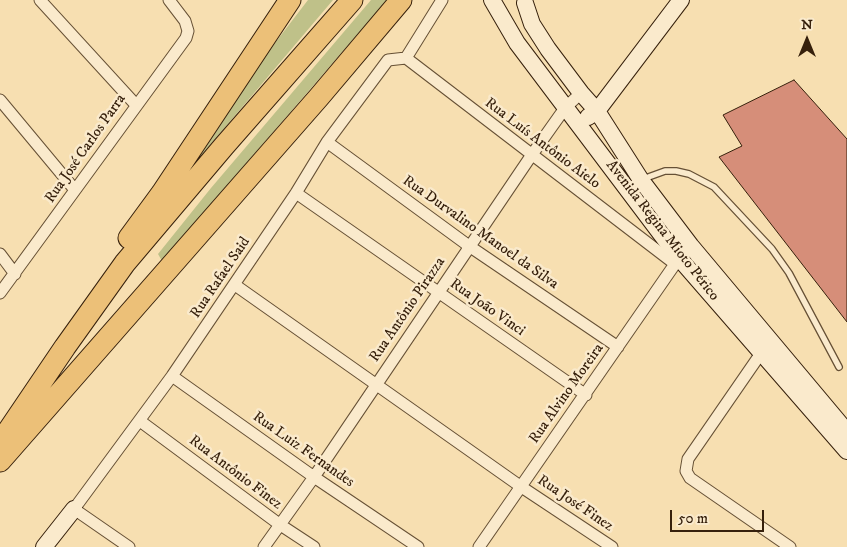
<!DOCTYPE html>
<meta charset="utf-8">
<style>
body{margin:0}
#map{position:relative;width:847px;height:547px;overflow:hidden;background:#f7dfb1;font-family:"IM FELL DW Pica",serif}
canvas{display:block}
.north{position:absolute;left:782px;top:15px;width:50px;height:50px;-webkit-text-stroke:4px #faeacc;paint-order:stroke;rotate:0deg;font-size:14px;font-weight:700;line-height:20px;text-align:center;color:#36200c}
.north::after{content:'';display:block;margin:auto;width:18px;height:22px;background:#36200c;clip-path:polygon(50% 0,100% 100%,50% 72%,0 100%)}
.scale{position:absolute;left:670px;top:510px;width:94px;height:22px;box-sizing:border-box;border:2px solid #36200c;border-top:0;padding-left:6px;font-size:15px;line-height:18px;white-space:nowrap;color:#36200c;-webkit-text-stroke:4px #faeacc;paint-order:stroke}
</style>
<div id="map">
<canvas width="847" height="547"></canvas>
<div class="north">N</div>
<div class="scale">50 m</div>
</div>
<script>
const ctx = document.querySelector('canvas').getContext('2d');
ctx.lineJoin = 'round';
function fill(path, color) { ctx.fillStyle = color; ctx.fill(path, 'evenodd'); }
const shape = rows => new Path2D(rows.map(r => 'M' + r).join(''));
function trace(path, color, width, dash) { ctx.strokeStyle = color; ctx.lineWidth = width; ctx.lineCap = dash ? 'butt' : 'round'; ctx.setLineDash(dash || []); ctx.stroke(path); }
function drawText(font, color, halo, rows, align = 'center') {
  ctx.font = font + ' "IM FELL DW Pica",serif'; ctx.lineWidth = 5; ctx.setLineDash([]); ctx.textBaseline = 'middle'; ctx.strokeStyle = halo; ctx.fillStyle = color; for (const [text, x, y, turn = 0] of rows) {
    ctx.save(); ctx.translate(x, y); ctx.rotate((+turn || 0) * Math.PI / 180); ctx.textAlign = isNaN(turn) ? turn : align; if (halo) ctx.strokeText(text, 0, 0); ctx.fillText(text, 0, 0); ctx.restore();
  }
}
fill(shape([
 [308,0,333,0,199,158,199,151,258,65],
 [371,0,387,0,162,261,158,254,211,188]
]), '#bfc189');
const building = shape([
 [794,80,847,139,847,322,719,157,742,146,723,115,794,80]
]);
fill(building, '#d68e79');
trace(building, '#36200c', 1);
const lane = shape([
 [643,179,665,171,676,171,689,174,714,187,772,249,789,273,839,367]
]);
const street = shape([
 [40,0,136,105],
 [406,58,442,0],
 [0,100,75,190],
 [327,142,469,246,618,347],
 [296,193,586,395],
 [0,254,15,274],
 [235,285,520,486,612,547],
 [0,293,186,38,188,31,185,21,169,0],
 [766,346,688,459,686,471,690,478,790,547],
 [172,376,314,477,418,547],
 [140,421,279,524,314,547],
 [129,547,74,509,172,376,296,193,327,142,388,60,406,58,675,264],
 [264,547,314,477,531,156,565,108,581,93],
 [479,547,675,264,691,246]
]);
const secondary = shape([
 [492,0,517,43,679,258,847,451],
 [525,3,532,24,548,49,581,93,597,111,641,180,691,246,847,432],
 [588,117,597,111,681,0],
 [44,547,74,509]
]);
const highway = shape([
 [129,238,162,193,290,0],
 [0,443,65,347,125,263,224,146,352,0],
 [0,461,319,97,401,0]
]);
trace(lane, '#665035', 8);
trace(street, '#665035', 13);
trace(secondary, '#36200c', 18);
trace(highway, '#36200c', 23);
trace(lane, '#faeacc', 5.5);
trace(street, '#faeacc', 11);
trace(secondary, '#faeacc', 16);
trace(highway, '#ecc078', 21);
drawText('15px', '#36200c', '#faeacc', [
 ["Rua Luís Antônio Aielo",542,144,37],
 ["Rua José Carlos Parra",86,149,-55],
 ["Avenida Regina Mioto Périco",662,231,52],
 ["Rua Durvalino Manoel da Silva",480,233,35],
 ["Rua Rafael Said",221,278,-56],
 ["Rua João Vinci",487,308,35],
 ["Rua Antônio Pirazza",408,310,-56],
 ["Rua Alvino Moreira",567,394,-55],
 ["Rua Luiz Fernandes",303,450,35],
 ["Rua Antônio Finez",235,473,37],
 ["Rua José Finez",575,504,34]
]);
</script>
